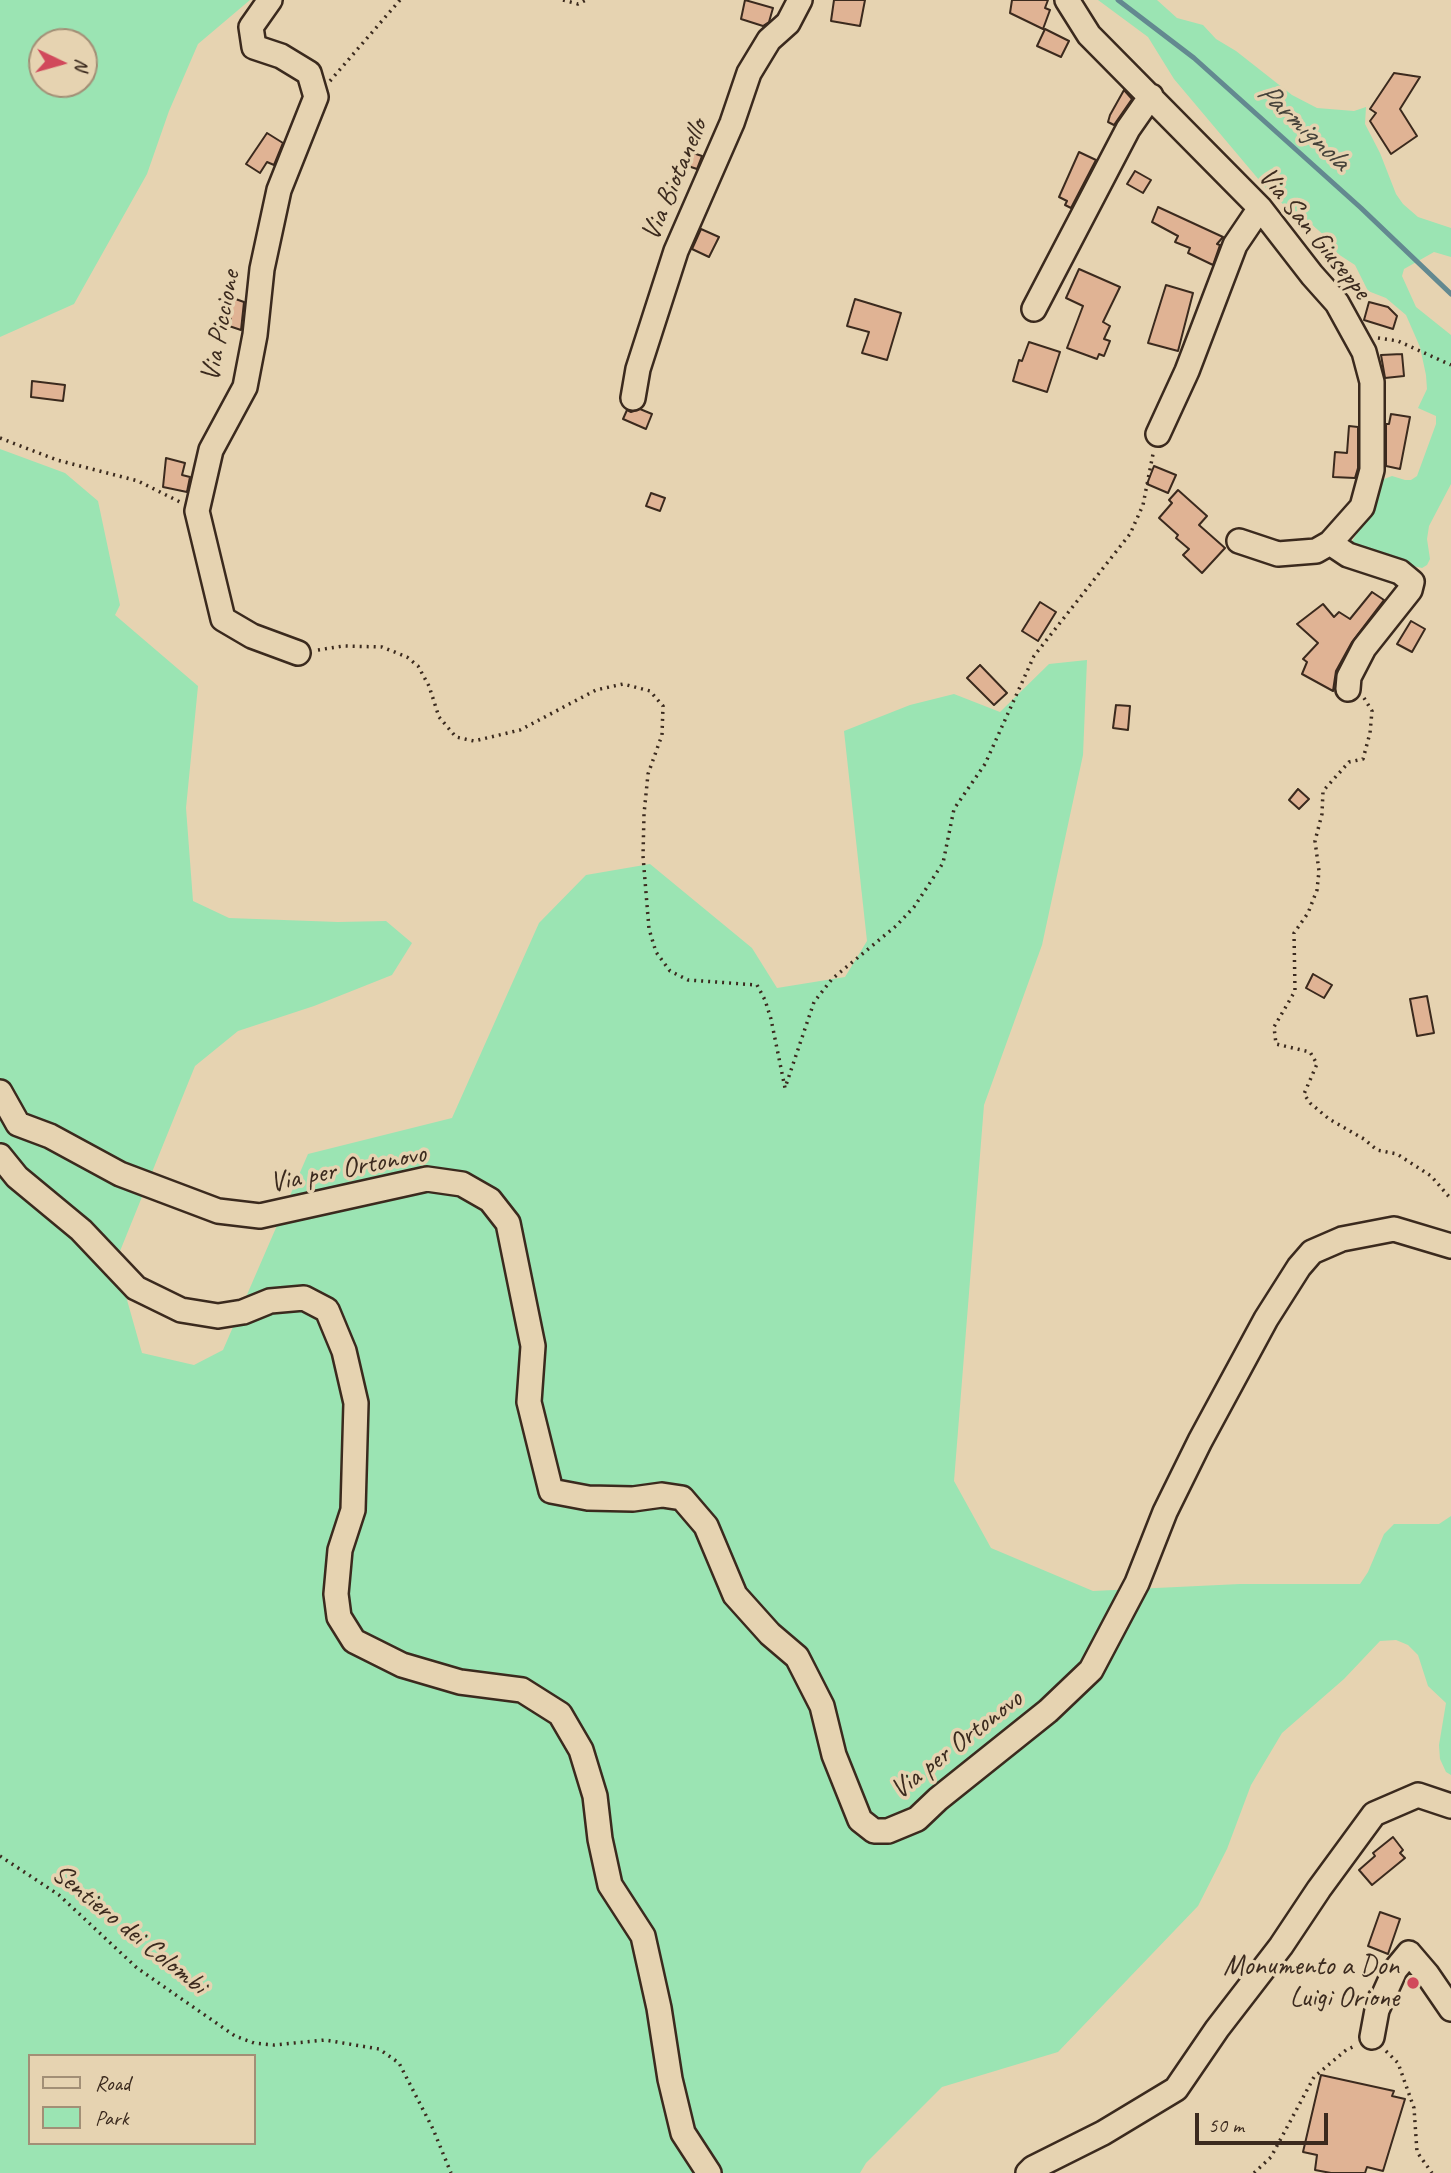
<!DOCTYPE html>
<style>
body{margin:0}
#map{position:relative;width:1451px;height:2173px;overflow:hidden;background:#e6d3b1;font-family:Caveat,sans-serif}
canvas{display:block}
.legend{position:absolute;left:28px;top:2054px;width:228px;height:91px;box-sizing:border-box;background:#e6d3b1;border:2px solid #a28f76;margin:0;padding:9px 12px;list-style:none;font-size:21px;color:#3b2a1e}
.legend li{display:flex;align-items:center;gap:14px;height:35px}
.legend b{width:35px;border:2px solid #a28f76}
.north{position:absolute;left:28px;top:28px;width:70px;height:70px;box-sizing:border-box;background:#e6d3b1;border:2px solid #a28f76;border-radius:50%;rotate:95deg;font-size:19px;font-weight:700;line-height:28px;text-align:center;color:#3b2a1e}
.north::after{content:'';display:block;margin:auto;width:24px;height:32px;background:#d1495b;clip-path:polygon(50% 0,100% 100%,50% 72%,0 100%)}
.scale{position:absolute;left:1195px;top:2113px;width:133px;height:32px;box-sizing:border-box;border:4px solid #3b2a1e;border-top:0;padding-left:9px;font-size:21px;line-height:24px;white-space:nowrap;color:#3b2a1e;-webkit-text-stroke:5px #e6d3b1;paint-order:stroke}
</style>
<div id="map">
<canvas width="1451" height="2173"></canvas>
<ul class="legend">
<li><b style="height:9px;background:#e6d3b1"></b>Road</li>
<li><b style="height:19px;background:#9be4b3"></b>Park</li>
</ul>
<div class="north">N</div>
<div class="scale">50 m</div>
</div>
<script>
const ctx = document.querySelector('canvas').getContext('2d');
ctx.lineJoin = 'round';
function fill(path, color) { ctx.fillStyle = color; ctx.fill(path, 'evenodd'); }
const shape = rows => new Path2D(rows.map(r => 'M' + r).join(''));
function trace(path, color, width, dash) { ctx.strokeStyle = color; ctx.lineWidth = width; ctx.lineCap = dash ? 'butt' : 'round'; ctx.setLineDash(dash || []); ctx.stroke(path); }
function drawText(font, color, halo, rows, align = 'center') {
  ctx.font = font + ' Caveat,sans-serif'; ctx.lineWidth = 7; ctx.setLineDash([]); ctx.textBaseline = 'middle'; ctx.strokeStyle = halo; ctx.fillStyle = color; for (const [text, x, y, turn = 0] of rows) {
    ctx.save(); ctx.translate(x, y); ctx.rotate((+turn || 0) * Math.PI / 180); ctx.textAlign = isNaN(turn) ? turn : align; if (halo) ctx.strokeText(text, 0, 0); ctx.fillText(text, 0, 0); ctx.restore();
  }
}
fill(shape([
 [0,0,250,0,198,44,169,111,147,174,74,304,0,337],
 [84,42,84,84,42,84,42,42],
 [1098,0,1157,0,1177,18,1203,25,1216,39,1236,51,1292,95,1317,108,1354,111,1366,107,1365,124,1380,153,1396,194,1403,204,1418,217,1451,228,1451,257,1434,252,1404,269,1402,276,1416,307,1451,335,1451,484,1429,526,1427,539,1430,559,1427,565,1422,568,1354,553,1348,548,1359,530,1373,515,1376,487,1379,481,1392,476,1405,480,1411,480,1417,476,1436,424,1436,416,1418,408,1427,389,1426,375,1420,347,1406,315,1386,298,1368,291,1355,265,1338,254,1327,238,1309,222,1289,210,1265,187,1174,79,1148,37],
 [0,449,65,473,98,501,120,605,115,615,198,686,186,808,193,901,229,918,338,922,386,921,412,943,392,975,314,1006,238,1031,195,1066,116,1261,142,1353,194,1365,223,1350,308,1154,452,1118,539,923,586,875,650,864,752,948,777,988,845,977,867,941,844,731,910,705,954,694,1000,712,1049,664,1087,660,1083,755,1042,945,984,1105,954,1481,991,1548,1093,1591,1240,1584,1360,1584,1368,1572,1384,1534,1394,1524,1439,1524,1451,1516,1451,1775,1446,1772,1440,1759,1439,1745,1446,1703,1428,1686,1418,1655,1408,1645,1396,1640,1380,1641,1344,1679,1282,1733,1251,1785,1227,1849,1198,1906,1058,2052,942,2087,866,2163,860,2173,0,2173],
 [30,2056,254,2056,254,2143,30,2143]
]), '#9be4b3');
trace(shape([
 [1118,0,1194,58,1361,208,1451,294]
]), '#638990', 5);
const building = shape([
 [745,0,773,8,769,22,763,26,741,19,745,0],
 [834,0,865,0,860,26,831,21,834,0],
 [1012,0,1048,0,1045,8,1050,10,1043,29,1010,13,1012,0],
 [1045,29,1069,41,1061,57,1037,46,1045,29],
 [1394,73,1420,77,1400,109,1417,136,1391,154,1370,121,1376,113,1370,109,1394,73],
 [1124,90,1132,99,1114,125,1108,122,1110,115,1124,90],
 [267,133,283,143,274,165,267,162,260,173,246,164,267,133],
 [690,152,702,156,697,169,685,165,690,152],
 [1079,152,1096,160,1071,208,1065,205,1067,201,1059,197,1079,152],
 [1135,171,1151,180,1143,193,1127,184,1135,171],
 [1158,207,1223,237,1217,244,1220,245,1213,265,1188,253,1190,248,1175,242,1178,236,1152,222,1158,207],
 [701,229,719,237,709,257,692,249,701,229],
 [1079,269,1120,287,1103,322,1110,326,1104,339,1110,341,1104,356,1099,354,1097,359,1067,348,1083,306,1066,298,1079,269],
 [1166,285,1193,293,1178,351,1148,343,1166,285],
 [227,296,244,302,241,330,229,326,231,319,220,315,227,296],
 [855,299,901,313,887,360,862,353,869,332,847,326,855,299],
 [1369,302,1388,307,1397,316,1393,329,1364,320,1369,302],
 [1029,342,1060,352,1047,392,1013,381,1019,360,1022,361,1029,342],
 [1402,354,1404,376,1385,378,1381,355,1402,354],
 [32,381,65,385,63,401,31,397,32,381],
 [640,409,652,414,646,429,623,419,627,410,631,412,640,409],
 [1391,414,1410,417,1400,469,1386,466,1386,424,1389,424,1391,414],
 [1349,426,1358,427,1358,468,1355,478,1333,477,1335,452,1347,453,1349,426],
 [166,458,185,463,182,475,190,477,187,492,163,487,166,458],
 [1154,466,1176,475,1168,493,1147,484,1154,466],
 [1178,490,1207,516,1199,525,1225,548,1202,573,1183,555,1189,549,1176,538,1178,535,1159,518,1172,503,1169,500,1178,490],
 [651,493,665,498,660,511,646,506,651,493],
 [1372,592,1384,600,1352,642,1336,671,1333,691,1302,674,1307,662,1303,659,1318,643,1297,624,1323,604,1334,617,1339,612,1350,619,1372,592],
 [1040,602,1056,612,1038,641,1022,631,1040,602],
 [1411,621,1425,629,1412,652,1397,644,1411,621],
 [980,665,1007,693,994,705,967,678,980,665],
 [1116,705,1130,706,1128,730,1113,728,1116,705],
 [1298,789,1309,799,1299,809,1289,800,1298,789],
 [1313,974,1332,985,1324,998,1306,988,1313,974],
 [1427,996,1434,1033,1417,1036,1410,999,1427,996],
 [1393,1837,1403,1850,1400,1853,1405,1858,1372,1885,1359,1870,1375,1856,1373,1853,1393,1837],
 [1380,1912,1400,1919,1388,1954,1368,1946,1380,1912],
 [1321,2075,1394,2091,1392,2096,1405,2099,1383,2171,1367,2167,1365,2173,1331,2173,1315,2170,1317,2155,1303,2152,1321,2075]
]);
fill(building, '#e0b394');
trace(building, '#3b2a1e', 2);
const minor = shape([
 [270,0,251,27,254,47,281,56,309,73,316,97,279,190,262,269,255,335,245,387,211,450,197,511,223,619,252,636,298,653],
 [1067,0,1089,35,1260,208,1312,275,1337,303,1364,352,1372,382,1372,470,1362,507,1330,543,1348,555,1400,572,1412,582,1410,590,1364,648,1349,677,1348,689],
 [1034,309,1128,129,1151,96],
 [633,398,638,369,676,251,732,123,749,73,769,40,788,23,800,0],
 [1158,434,1187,371,1235,245,1260,208],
 [1239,541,1278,554,1316,551,1330,543],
 [0,1092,18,1124,50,1136,120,1174,218,1211,260,1216,427,1179,462,1184,490,1200,508,1223,533,1346,529,1402,551,1491,588,1498,633,1499,662,1495,682,1498,706,1526,735,1595,770,1634,797,1657,822,1706,834,1755,860,1820,874,1831,888,1831,917,1819,938,1799,1048,1711,1091,1670,1137,1583,1165,1512,1200,1441,1266,1319,1299,1267,1312,1252,1342,1239,1394,1229,1451,1246],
 [0,1156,17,1177,81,1230,136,1288,181,1310,218,1316,243,1312,270,1301,304,1298,327,1310,344,1351,356,1403,353,1510,340,1550,336,1594,339,1617,354,1641,402,1665,460,1682,522,1690,560,1714,581,1750,595,1796,600,1839,610,1885,643,1936,659,2008,670,2079,683,2133,709,2173],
 [1372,2037,1377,2010,1395,1970,1409,1953,1427,1974,1451,2009],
 [1028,2173,1033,2168,1103,2133,1176,2089,1217,2029,1281,1946,1319,1889,1374,1814,1418,1795,1451,1806]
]);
trace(minor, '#3b2a1e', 28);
trace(shape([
 [563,0,578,4,586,0],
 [330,81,400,0],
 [1378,338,1398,341,1451,365],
 [0,438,57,460,138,481,180,502],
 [318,650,343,646,382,647,407,657,418,666,429,686,439,717,456,737,474,741,520,730,596,690,623,684,650,691,663,706,662,735,648,774,644,814,643,856,649,929,656,952,670,971,688,980,757,985,765,1000,771,1019,785,1088,814,1002,832,979,896,926,914,907,943,863,954,809,985,764,1034,656,1130,534,1143,505,1153,454],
 [1364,698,1372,711,1370,733,1363,759,1349,762,1323,791,1322,814,1315,841,1319,871,1317,890,1308,913,1294,933,1295,991,1274,1027,1276,1044,1310,1052,1317,1064,1304,1094,1310,1103,1329,1119,1364,1139,1377,1150,1397,1154,1431,1176,1451,1199],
 [0,1856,59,1895,137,1968,235,2036,254,2043,274,2045,325,2040,379,2049,399,2063,433,2129,451,2173],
 [1386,2051,1398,2063,1414,2108,1417,2152,1432,2173],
 [1254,2173,1271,2157,1314,2077,1346,2050,1355,2046]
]), '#3b2a1e', 3.5, [2, 5]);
trace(minor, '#e6d3b1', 23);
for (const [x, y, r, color] of [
 [1413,1983,7,"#d1495b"]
]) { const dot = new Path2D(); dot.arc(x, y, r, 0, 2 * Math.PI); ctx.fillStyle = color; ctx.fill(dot); trace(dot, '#e6d3b1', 2.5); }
drawText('28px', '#3b2a1e', '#e6d3b1', [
 ["Via Biotanello",675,180,-67],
 ["Via San Giuseppe",1314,234,51],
 ["Via Piccione",221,326,-79],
 ["Via per Ortonovo",348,1169,-11],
 ["Via per Ortonovo",957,1745,-38],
 ["Sentiero dei Colombi",129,1930,39]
]);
drawText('28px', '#3b2a1e', '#e6d3b1', [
 ["Monumento a Don",1399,1967],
 ["Luigi Orione",1399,1999]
], 'right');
drawText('italic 30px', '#45423a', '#e6d3b1', [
 ["Parmignola",1303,127,43]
]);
</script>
